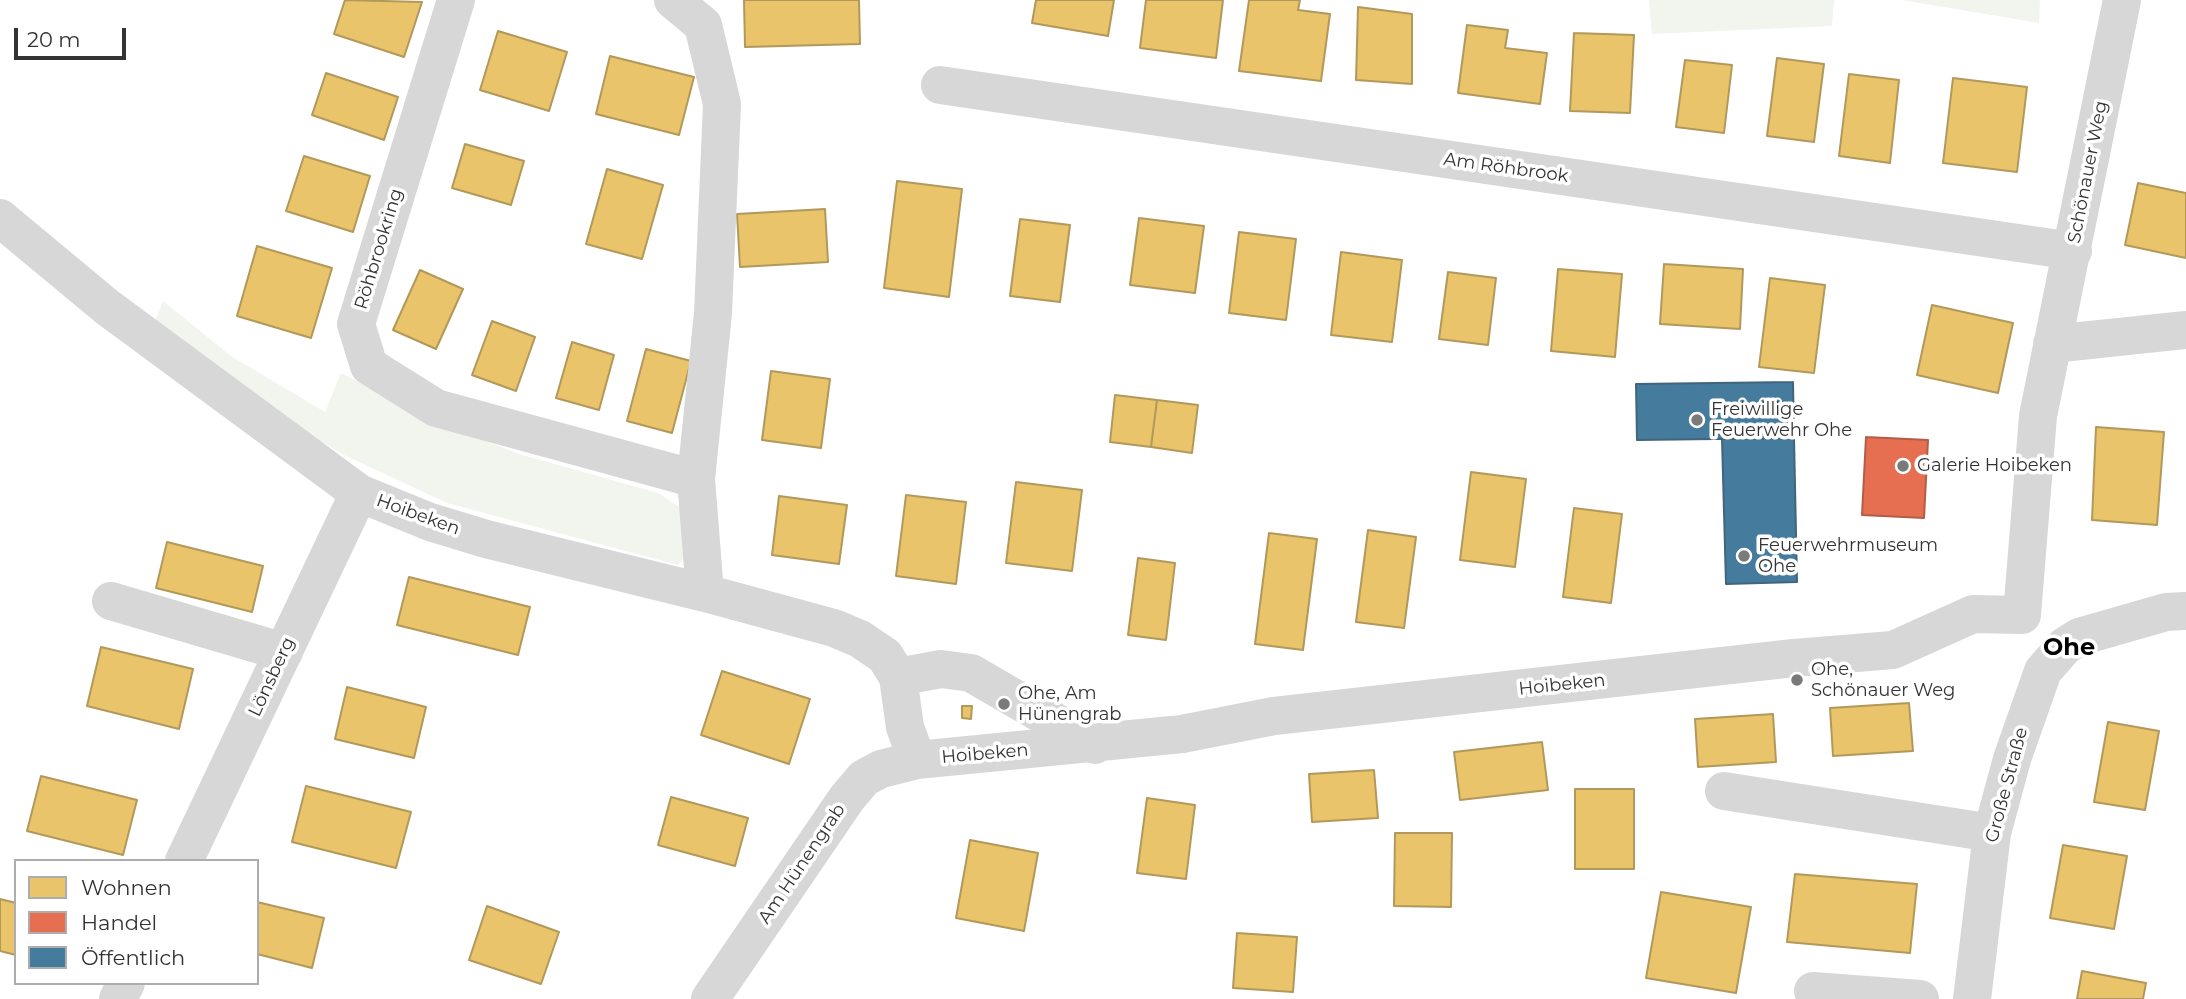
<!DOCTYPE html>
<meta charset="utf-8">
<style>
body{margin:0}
#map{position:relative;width:2186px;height:999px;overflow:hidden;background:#fff;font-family:Montserrat,sans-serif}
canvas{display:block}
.legend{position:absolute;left:14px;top:859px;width:245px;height:126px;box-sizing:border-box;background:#fff;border:2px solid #adadad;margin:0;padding:9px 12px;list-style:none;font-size:21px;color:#333}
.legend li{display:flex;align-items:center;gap:14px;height:35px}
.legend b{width:35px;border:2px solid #adadad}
.scale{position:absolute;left:14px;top:28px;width:112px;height:32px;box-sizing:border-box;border:4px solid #333;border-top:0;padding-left:9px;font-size:21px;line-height:24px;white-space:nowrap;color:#333;-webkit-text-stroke:5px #fff;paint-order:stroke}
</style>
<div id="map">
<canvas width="2186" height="999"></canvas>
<ul class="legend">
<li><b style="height:19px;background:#e9c46a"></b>Wohnen</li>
<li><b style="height:19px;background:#e76f51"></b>Handel</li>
<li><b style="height:19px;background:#457b9d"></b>Öffentlich</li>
</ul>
<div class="scale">20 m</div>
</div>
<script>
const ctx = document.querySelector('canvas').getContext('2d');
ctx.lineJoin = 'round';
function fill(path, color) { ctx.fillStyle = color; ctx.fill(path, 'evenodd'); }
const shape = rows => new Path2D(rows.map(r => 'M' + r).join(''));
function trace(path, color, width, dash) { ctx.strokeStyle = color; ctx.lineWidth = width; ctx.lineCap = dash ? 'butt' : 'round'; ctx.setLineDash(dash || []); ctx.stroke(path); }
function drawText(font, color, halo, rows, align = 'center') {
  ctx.font = font + ' Montserrat,sans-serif'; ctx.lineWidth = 7; ctx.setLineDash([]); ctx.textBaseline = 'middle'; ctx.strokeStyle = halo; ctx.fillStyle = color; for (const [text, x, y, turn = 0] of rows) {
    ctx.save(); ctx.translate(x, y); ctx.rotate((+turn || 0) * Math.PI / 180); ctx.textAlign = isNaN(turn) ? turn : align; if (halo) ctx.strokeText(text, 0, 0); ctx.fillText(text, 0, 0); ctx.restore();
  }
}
fill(shape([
 [1649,0,1834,0,1832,26,1652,34],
 [1902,0,2040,0,2039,23],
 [163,301,231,356,325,412,341,373,428,418,519,454,658,493,687,512,688,554,678,565,447,503,344,455,256,403,154,324]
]), '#f1f5ed');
const homes = shape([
 [345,0,422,2,404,57,334,34,345,0],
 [744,0,859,0,860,44,745,47,744,0],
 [1036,0,1114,0,1108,36,1032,23,1036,0],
 [1146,0,1223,0,1216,58,1140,48,1146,0],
 [1249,0,1300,0,1298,10,1330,14,1321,81,1239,71,1249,0],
 [1358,7,1412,14,1412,84,1356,80,1358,7],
 [1467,25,1508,30,1505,48,1547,53,1540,104,1458,93,1467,25],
 [498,31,567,52,549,111,480,90,498,31],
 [1574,33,1634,35,1630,113,1570,111,1574,33],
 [610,56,694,77,679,135,596,114,610,56],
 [1777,58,1824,64,1814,142,1767,136,1777,58],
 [1685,60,1732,65,1724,133,1676,127,1685,60],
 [326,73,398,97,384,140,312,115,326,73],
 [1849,74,1899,80,1890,163,1839,156,1849,74],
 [1953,78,2027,87,2017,172,1943,163,1953,78],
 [465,144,524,161,511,205,452,188,465,144],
 [304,156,370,176,353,232,286,211,304,156],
 [607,169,663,185,642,259,586,244,607,169],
 [897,181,962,189,949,297,884,288,897,181],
 [2138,183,2186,193,2186,258,2125,245,2138,183],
 [825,209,828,262,740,267,737,214,825,209],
 [1139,218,1204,226,1195,293,1130,285,1139,218],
 [1020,219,1070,225,1060,302,1010,296,1020,219],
 [1239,232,1296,239,1286,320,1229,313,1239,232],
 [257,246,332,268,311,338,237,316,257,246],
 [1341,252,1402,260,1392,342,1331,335,1341,252],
 [1664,264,1743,269,1740,329,1660,324,1664,264],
 [1558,269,1622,274,1615,357,1551,351,1558,269],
 [420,270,463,289,436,349,393,330,420,270],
 [1448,272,1496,278,1488,345,1439,339,1448,272],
 [1770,278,1825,285,1814,373,1759,367,1770,278],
 [1932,305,2013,323,1998,393,1917,375,1932,305],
 [492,321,535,337,516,391,472,375,492,321],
 [572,342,614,355,599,410,556,398,572,342],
 [646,349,691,361,672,433,627,421,646,349],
 [771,371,830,379,821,448,762,440,771,371],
 [1115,395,1157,400,1151,447,1110,442,1115,395],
 [1157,400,1198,405,1192,453,1151,447,1157,400],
 [2096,427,2164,432,2157,525,2092,520,2096,427],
 [1471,472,1526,479,1515,567,1460,560,1471,472],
 [1016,482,1082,490,1072,571,1006,563,1016,482],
 [906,495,966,502,956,584,896,576,906,495],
 [779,496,847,505,839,564,772,555,779,496],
 [1574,508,1622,514,1611,603,1563,597,1574,508],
 [1368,530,1416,537,1404,628,1356,622,1368,530],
 [1269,533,1317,539,1303,650,1255,644,1269,533],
 [167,542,263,566,252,612,156,588,167,542],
 [1138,558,1175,563,1166,640,1128,635,1138,558],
 [409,577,530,607,518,655,397,625,409,577],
 [101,647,193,669,179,729,87,706,101,647],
 [722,671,810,699,789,764,701,735,722,671],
 [347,687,426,707,414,758,335,739,347,687],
 [1909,703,1913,751,1833,756,1830,708,1909,703],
 [962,706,972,706,971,719,962,718,962,706],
 [1773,714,1776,762,1698,767,1695,719,1773,714],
 [2108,722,2159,731,2145,810,2094,802,2108,722],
 [1542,742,1548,790,1460,800,1454,752,1542,742],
 [1374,770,1378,818,1312,822,1309,774,1374,770],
 [41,776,137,800,123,855,27,831,41,776],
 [306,786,411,812,396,868,292,842,306,786],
 [1575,789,1634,789,1634,869,1575,869,1575,789],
 [671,797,748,818,735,866,658,845,671,797],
 [1147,798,1195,805,1186,879,1137,873,1147,798],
 [1395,833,1452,833,1451,907,1394,906,1395,833],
 [970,840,1038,853,1024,931,956,918,970,840],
 [2063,845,2127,856,2114,929,2050,918,2063,845],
 [1795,874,1917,884,1910,953,1787,942,1795,874],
 [1661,892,1751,907,1736,993,1646,978,1661,892],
 [0,899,16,903,16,955,0,951,0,899],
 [257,902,324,918,312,968,257,954,257,902],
 [487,906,559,932,541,984,469,960,487,906],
 [1237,933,1297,937,1293,992,1233,988,1237,933],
 [2082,971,2146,983,2143,999,2077,999,2082,971]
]);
fill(homes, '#e9c46a');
trace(homes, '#b2985a', 2);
const shops = shape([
 [1866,437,1928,440,1924,518,1862,515,1866,437]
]);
fill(shops, '#e76f51');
trace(shops, '#b15d48', 2);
const public = shape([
 [1793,382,1794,438,1637,440,1636,384,1793,382],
 [1794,438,1797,582,1726,584,1722,439,1794,438]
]);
fill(public, '#457b9d');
trace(public, '#40657d', 2);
trace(shape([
 [456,0,356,324,369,366,436,408,696,479],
 [673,0,703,25,722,104,713,313,696,479,705,593],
 [940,85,2073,251],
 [0,218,107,307,359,493,430,522,486,539,705,593,834,628,860,639,885,656,898,677,905,727,917,760],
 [2052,344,2186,330],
 [111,601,284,652],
 [2022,615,2038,416,2122,0],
 [898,677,941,669,971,673,1095,745],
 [1724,791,1992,833],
 [184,861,359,493],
 [1813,991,1920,999],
 [118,999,126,983],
 [710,999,847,798,864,778,881,769,917,760,1182,734,1274,716,1794,658,1893,650,1973,614,2022,615],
 [1972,999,1992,833,2012,759,2043,671,2065,646,2079,637,2166,612,2186,611]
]), '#d7d7d7', 38);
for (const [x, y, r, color] of [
 [1697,420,7,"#7a7a7a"],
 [1903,466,7,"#7a7a7a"],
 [1744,556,7,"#7a7a7a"],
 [1797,680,7,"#7a7a7a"],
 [1004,704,7,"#7a7a7a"]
]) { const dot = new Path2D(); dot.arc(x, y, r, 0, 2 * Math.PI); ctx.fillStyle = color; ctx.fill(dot); trace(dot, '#fff', 2.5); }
drawText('18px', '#333', '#fff', [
 ["Am Röhbrook",1506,168,8],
 ["Schönauer Weg",2088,172,-79],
 ["Röhbrookring",379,249,-73],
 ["Hoibeken",418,515,20],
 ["Lönsberg",272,677,-65],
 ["Hoibeken",1562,685,-6],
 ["Hoibeken",985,754,-5],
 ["Große Straße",2007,785,-75],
 ["Am Hünengrab",802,864,-56]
]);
drawText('18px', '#333', '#fff', [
 ["Freiwillige",1711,410],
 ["Feuerwehr Ohe",1711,431],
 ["Galerie Hoibeken",1917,466],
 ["Feuerwehrmuseum",1758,546],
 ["Ohe",1758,567],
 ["Ohe,",1811,670],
 ["Schönauer Weg",1811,691],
 ["Ohe, Am",1018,694],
 ["Hünengrab",1018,715]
], 'left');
drawText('bold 24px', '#000', '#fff', [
 ["Ohe",2069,648]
]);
</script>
